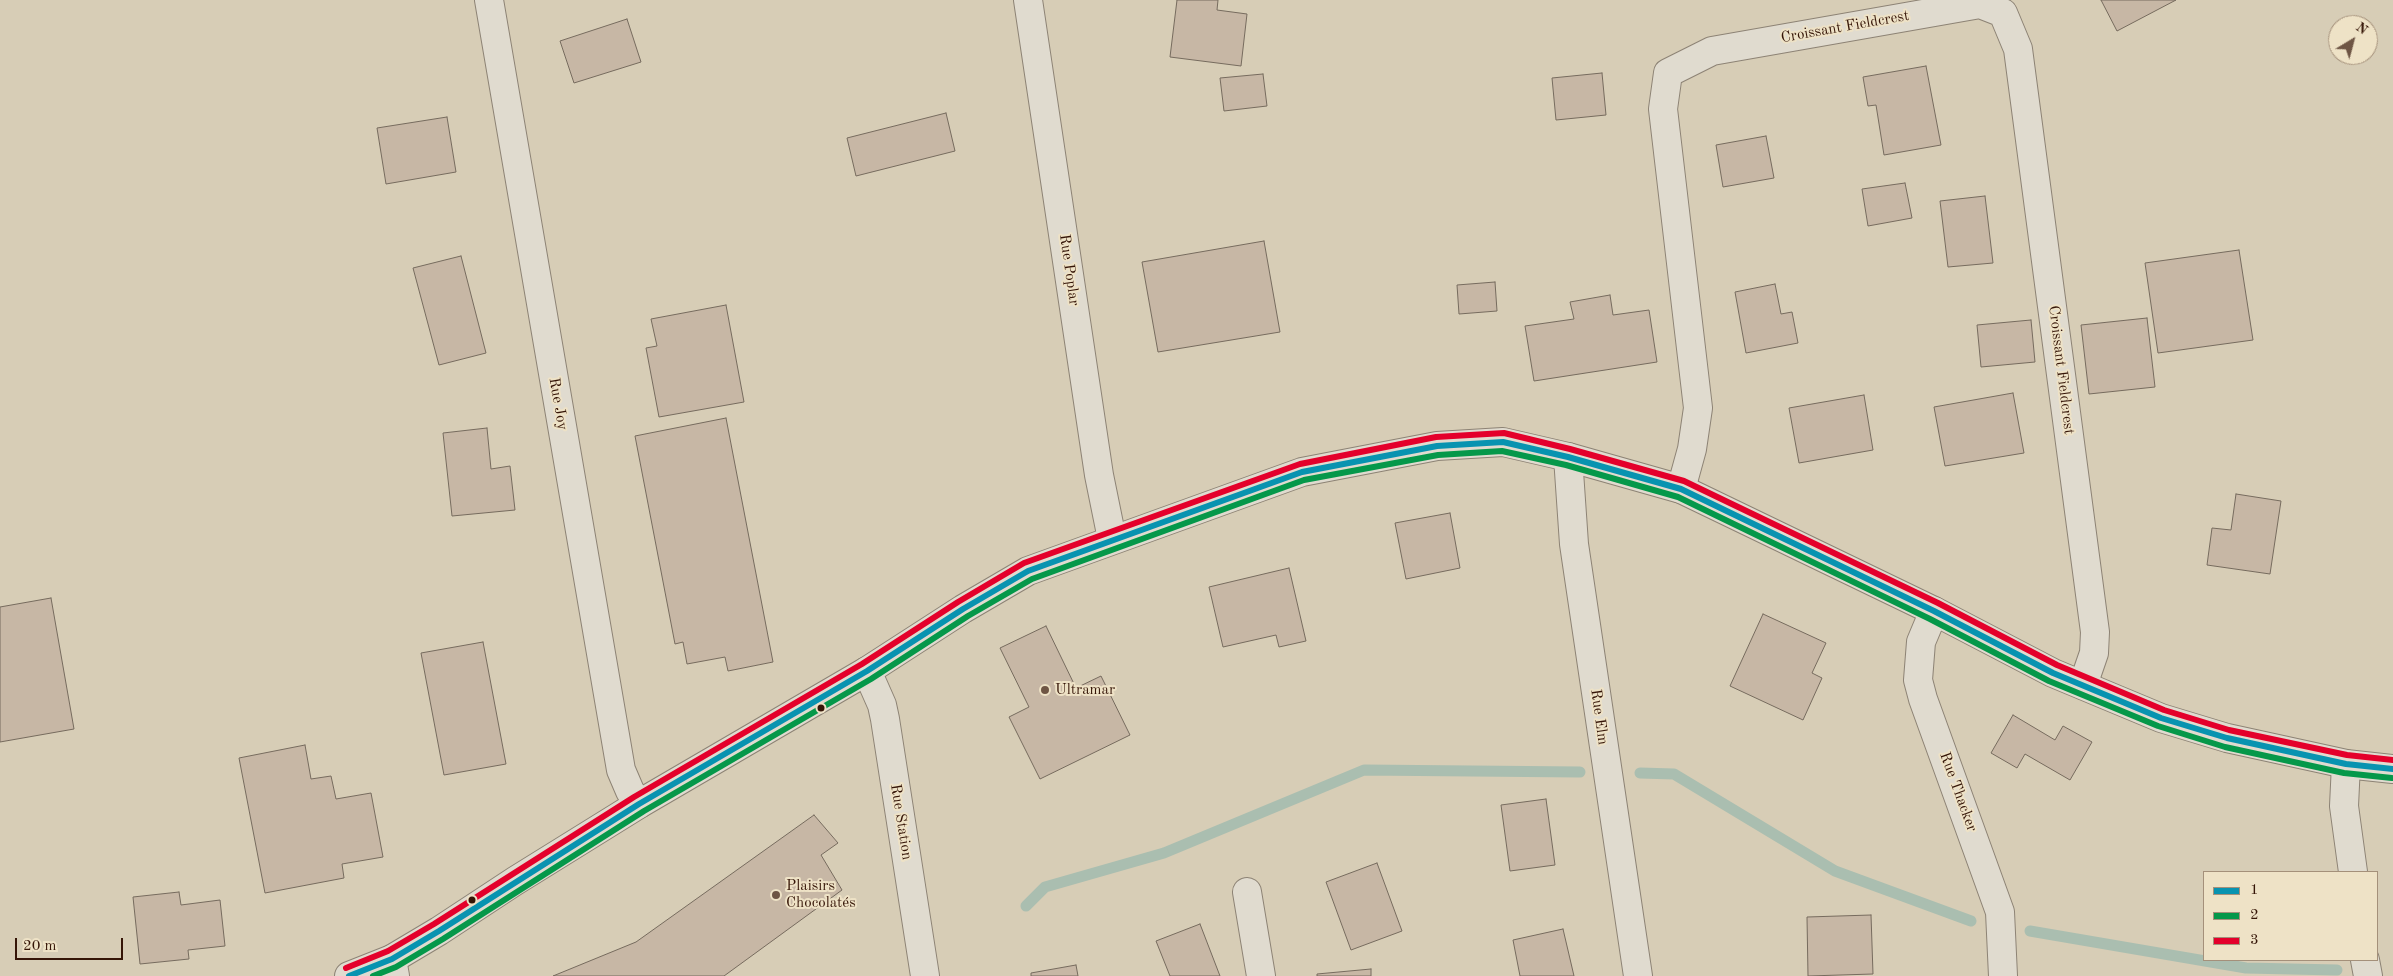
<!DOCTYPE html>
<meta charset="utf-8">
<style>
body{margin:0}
#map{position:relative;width:2393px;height:976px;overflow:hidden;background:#d7cdb6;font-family:"Old Standard TT",serif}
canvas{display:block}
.legend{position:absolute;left:2203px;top:871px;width:175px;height:90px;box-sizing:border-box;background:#eee2c6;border:1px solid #a4907a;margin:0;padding:6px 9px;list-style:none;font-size:15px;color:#351507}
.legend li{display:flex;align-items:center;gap:10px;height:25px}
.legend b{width:25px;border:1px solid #a4907a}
.north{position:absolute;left:2328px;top:15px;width:50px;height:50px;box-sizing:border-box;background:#eee2c6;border:1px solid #a4907a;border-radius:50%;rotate:37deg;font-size:14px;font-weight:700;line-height:20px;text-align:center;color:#351507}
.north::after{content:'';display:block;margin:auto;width:18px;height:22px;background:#6e5544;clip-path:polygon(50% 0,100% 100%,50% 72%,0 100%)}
.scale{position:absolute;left:15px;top:938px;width:108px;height:22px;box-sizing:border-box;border:2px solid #351507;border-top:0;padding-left:6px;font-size:15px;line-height:18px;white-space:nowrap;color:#351507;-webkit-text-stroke:4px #eee2c6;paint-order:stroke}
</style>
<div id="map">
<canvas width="2393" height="976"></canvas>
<ul class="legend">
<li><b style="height:6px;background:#0893b0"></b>1</li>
<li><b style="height:6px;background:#05984a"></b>2</li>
<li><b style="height:6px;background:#e4002b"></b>3</li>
</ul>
<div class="north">N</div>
<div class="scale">20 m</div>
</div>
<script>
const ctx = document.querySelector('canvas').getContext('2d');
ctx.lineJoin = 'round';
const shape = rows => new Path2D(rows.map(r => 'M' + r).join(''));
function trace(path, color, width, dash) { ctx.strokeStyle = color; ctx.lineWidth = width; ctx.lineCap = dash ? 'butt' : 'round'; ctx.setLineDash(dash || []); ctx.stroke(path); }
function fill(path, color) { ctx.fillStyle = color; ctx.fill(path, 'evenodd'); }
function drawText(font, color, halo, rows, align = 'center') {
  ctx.font = font + ' "Old Standard TT",serif'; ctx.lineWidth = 4; ctx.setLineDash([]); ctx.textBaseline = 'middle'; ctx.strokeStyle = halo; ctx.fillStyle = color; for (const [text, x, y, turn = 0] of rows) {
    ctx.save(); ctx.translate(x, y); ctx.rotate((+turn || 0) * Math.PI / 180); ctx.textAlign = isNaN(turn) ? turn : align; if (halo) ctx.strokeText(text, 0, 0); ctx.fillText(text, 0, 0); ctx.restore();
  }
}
trace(shape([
 [1640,773,1674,774,1835,871,1971,921],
 [1026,906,1045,887,1164,853,1364,770,1580,772],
 [2030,931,2246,968,2337,970]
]), '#aabeb0', 11);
const building = shape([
 [1177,0,1218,0,1217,10,1247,14,1241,66,1170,57,1177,0],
 [2101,0,2176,0,2117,31,2101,0],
 [627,19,641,62,574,83,560,41,627,19],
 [1926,66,1941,145,1884,155,1876,105,1868,106,1863,77,1926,66],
 [1602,73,1606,115,1556,120,1552,78,1602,73],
 [1263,74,1267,106,1224,111,1220,78,1263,74],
 [946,113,955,151,856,176,847,138,946,113],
 [447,117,456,172,386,184,377,128,447,117],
 [1766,136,1774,178,1723,187,1716,145,1766,136],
 [1905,183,1912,218,1868,226,1862,189,1905,183],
 [1985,196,1993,263,1948,267,1940,201,1985,196],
 [1264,241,1280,332,1158,352,1142,262,1264,241],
 [2239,250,2253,340,2158,353,2145,263,2239,250],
 [461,256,486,353,439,365,413,268,461,256],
 [1495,282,1497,311,1459,314,1457,285,1495,282],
 [1775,284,1781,314,1792,312,1798,343,1746,353,1735,292,1775,284],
 [1610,295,1613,315,1649,310,1657,362,1534,381,1525,326,1574,319,1570,302,1610,295],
 [726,305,744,402,659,417,646,348,657,346,651,319,726,305],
 [2147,318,2155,387,2089,394,2081,325,2147,318],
 [2031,320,2035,362,1981,367,1977,325,2031,320],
 [2013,393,2024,453,1945,466,1934,407,2013,393],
 [1864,395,1873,450,1799,463,1789,408,1864,395],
 [726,418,773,662,728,671,725,657,687,664,683,642,675,644,635,436,726,418],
 [487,428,491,469,510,466,515,510,452,516,443,433,487,428],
 [2236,494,2281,501,2270,574,2207,565,2212,528,2231,530,2236,494],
 [1450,513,1460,568,1406,579,1395,523,1450,513],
 [1289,568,1306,641,1279,647,1276,635,1223,647,1209,587,1289,568],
 [51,598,74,729,0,742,0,607,51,598],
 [1763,614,1826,643,1812,673,1822,678,1803,720,1730,686,1763,614],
 [1046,626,1076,688,1101,676,1130,735,1040,779,1009,717,1029,707,1000,648,1046,626],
 [483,642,506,764,444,775,421,653,483,642],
 [2013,715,2055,740,2063,726,2092,742,2070,780,2025,754,2017,768,1991,753,2013,715],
 [305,745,311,779,331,776,336,799,371,793,383,857,342,864,344,878,265,893,239,758,305,745],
 [1546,799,1555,865,1510,871,1501,805,1546,799],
 [814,815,838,843,821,855,842,890,724,976,553,976,636,942,814,815],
 [1377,863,1402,931,1351,950,1326,882,1377,863],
 [179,892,181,905,220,900,225,946,188,950,189,959,140,964,133,897,179,892],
 [1871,915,1873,974,1808,976,1807,917,1871,915],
 [1200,924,1220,976,1170,976,1156,941,1200,924],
 [1563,929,1574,976,1520,976,1513,940,1563,929],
 [1076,965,1078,976,1031,976,1031,973,1076,965],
 [1371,969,1371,976,1317,976,1317,974,1371,969]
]);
fill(building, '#c7b7a5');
trace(building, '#766b5e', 1);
const minor = shape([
 [489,0,621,770,630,791,639,804],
 [1028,0,1099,475,1112,539],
 [1568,457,1574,544,1638,976],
 [1681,489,1692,449,1698,408,1663,109,1668,73,1712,51,1980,4,2003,13,2018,49,2095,632,2094,653,2083,685],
 [1934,611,1921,642,1918,680,1923,699,2000,912,2003,976],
 [867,671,882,705,885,719,925,976],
 [2346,764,2344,806,2353,872],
 [1247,892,1261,976],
 [392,959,395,976],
 [2365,960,2368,976]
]);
const tertiary = shape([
 [349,976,392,959,439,931,515,881,639,804,867,671,963,609,1028,571,1302,472,1437,446,1503,442,1568,457,1681,489,1934,611,2053,673,2161,718,2227,738,2346,764,2393,769]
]);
trace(minor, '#8d8375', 30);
trace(tertiary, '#8d8375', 30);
trace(minor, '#e0dbcf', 28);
trace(tertiary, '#e0dbcf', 28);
trace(shape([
 [349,976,392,959,439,931,639,804,867,671,963,609,1028,571,1302,472,1437,446,1503,442,1568,457,1681,489,1934,611,2053,673,2161,718,2227,738,2346,764,2393,769]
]), '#0893b0', 6);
trace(shape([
 [373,976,396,967,443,939,644,811,871,679,968,616,1032,579,1304,480,1438,455,1502,451,1566,465,1678,497,1930,619,2049,681,2158,726,2225,747,2344,773,2392,778]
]), '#05984a', 6);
trace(shape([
 [346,968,388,951,434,924,634,797,862,664,958,602,1024,563,1300,464,1436,437,1504,433,1570,449,1684,481,1938,603,2057,665,2164,710,2229,730,2347,755,2393,760]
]), '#e4002b', 6);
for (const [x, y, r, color] of [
 [1045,690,5,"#6e5544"],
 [821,708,4.5,"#351507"],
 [776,895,5,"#6e5544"],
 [472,900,4.5,"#351507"]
]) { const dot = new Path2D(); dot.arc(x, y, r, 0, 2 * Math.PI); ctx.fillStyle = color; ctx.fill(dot); trace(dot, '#eee2c6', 2); }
drawText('15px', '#351507', '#eee2c6', [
 ["Croissant Fieldcrest",1845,27,-10],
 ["Rue Poplar",1069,270,82],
 ["Croissant Fieldcrest",2061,370,83],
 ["Rue Joy",558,404,80],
 ["Rue Elm",1599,717,82],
 ["Rue Thacker",1958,792,70],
 ["Rue Station",901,822,81]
]);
drawText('15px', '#351507', '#eee2c6', [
 ["Ultramar",1055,690],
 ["Plaisirs",786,886],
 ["Chocolatés",786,903]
], 'left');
</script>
